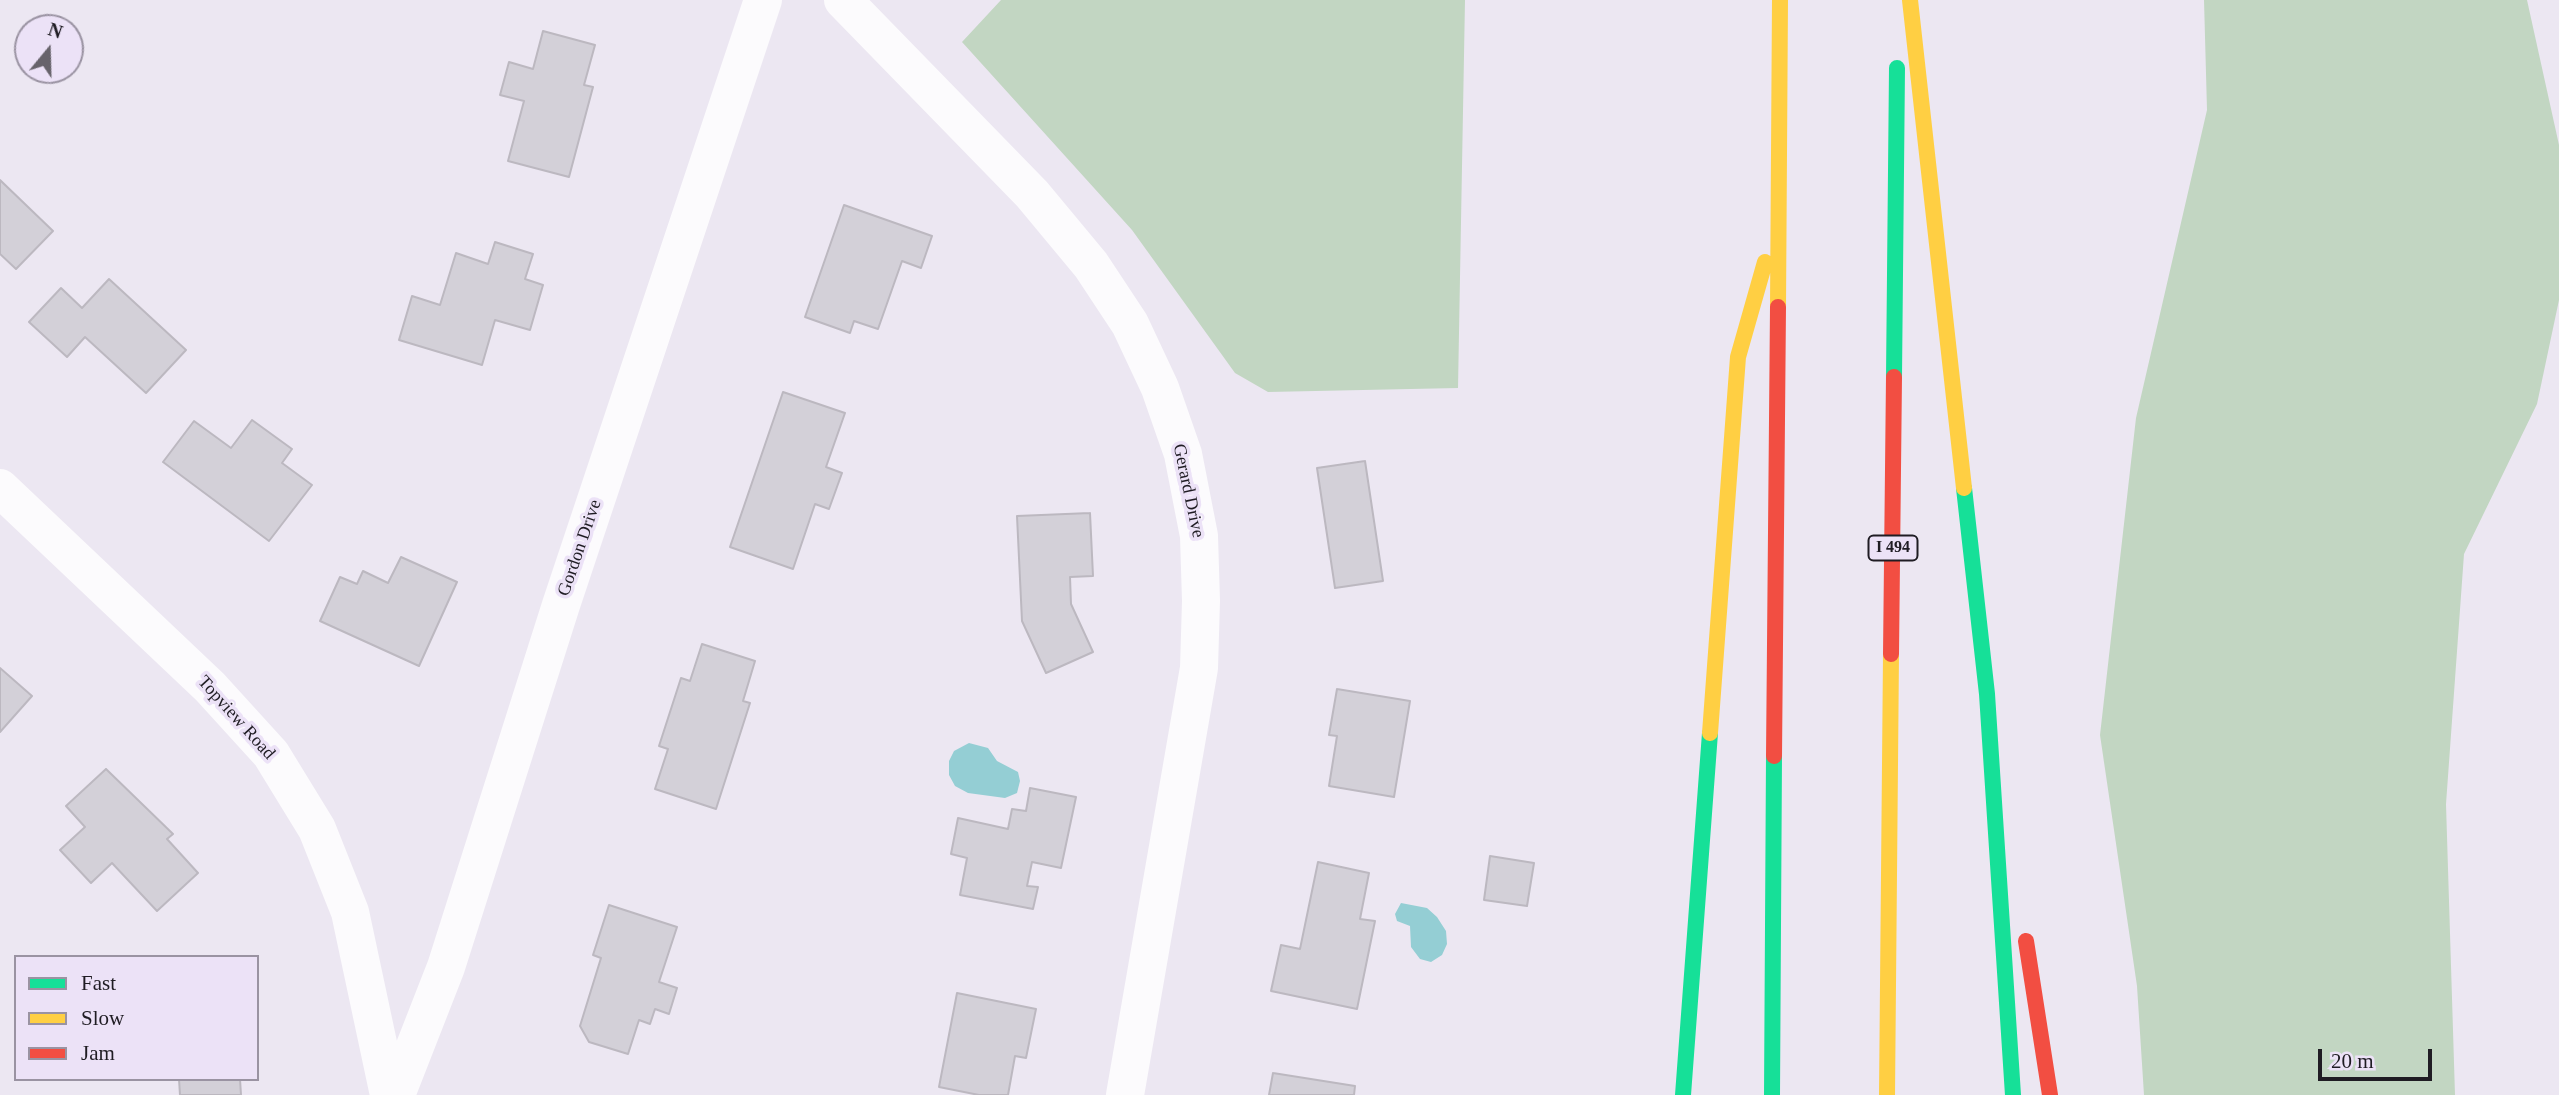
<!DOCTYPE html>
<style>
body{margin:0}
#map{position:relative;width:2559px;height:1095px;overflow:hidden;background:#ece7f2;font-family:"Times New Roman",serif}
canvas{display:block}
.legend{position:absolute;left:14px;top:955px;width:245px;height:126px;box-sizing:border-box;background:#ece2f7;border:2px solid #9a93a2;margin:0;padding:9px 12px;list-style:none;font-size:21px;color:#1f1c23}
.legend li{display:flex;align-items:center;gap:14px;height:35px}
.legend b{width:35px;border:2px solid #9a93a2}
.north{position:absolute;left:14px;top:14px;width:70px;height:70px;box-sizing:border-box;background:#ece2f7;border:2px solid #9a93a2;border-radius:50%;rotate:19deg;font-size:19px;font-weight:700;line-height:28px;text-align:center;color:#1f1c23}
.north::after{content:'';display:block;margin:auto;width:24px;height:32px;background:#67636b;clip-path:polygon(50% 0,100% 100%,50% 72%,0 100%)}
.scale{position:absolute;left:2318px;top:1049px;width:114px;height:32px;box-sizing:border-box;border:4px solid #1f1c23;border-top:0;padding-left:9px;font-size:21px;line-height:24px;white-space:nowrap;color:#1f1c23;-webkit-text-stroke:5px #ece2f7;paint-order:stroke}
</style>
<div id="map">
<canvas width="2559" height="1095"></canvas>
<ul class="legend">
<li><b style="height:9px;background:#16e098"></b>Fast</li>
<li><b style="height:9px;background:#ffcf43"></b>Slow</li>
<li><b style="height:9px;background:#f24e42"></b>Jam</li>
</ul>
<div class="north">N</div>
<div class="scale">20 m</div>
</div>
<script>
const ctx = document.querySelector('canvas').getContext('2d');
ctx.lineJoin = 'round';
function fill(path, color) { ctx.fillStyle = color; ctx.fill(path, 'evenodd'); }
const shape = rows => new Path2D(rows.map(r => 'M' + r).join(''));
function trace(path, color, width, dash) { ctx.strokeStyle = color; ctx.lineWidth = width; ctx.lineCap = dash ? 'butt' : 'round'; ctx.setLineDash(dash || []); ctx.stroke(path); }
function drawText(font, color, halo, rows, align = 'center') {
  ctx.font = font + ' "Times New Roman",serif'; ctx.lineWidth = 7; ctx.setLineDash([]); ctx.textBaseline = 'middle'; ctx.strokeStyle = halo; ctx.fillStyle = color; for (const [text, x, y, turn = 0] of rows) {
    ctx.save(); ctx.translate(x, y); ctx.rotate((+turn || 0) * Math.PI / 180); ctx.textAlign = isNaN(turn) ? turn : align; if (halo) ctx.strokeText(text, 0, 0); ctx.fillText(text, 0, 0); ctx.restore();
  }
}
fill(shape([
 [1001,0,1465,0,1458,388,1268,392,1235,373,1132,230,962,42],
 [2204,0,2527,0,2559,145,2559,300,2537,404,2464,554,2446,804,2455,1095,2144,1095,2137,986,2100,735,2136,418,2207,110]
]), '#c2d6c2');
fill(shape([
 [969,743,988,748,997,761,1018,772,1020,781,1017,793,1005,798,968,793,955,786,949,775,949,761,954,751],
 [1401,903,1427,908,1437,917,1446,931,1447,944,1442,955,1431,962,1420,959,1411,947,1410,926,1397,921,1395,914]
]), '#94ced4');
const building = shape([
 [543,31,595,45,584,85,593,87,569,177,508,161,524,101,500,95,509,62,533,69,543,31],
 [0,180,53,231,16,269,0,254,0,180],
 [844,205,932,236,921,268,902,261,878,329,854,321,850,333,805,317,844,205],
 [495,242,533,254,525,279,543,285,530,330,495,320,482,365,399,340,412,296,440,305,456,253,488,264,495,242],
 [109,279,186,350,146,393,85,337,67,357,29,322,61,288,82,308,109,279],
 [783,392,845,413,826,467,842,473,829,509,815,504,793,569,730,547,783,392],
 [252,420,292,449,282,463,312,485,269,541,163,462,194,421,231,448,252,420],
 [1365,461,1383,581,1335,588,1317,468,1365,461],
 [1090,513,1093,576,1070,577,1071,604,1093,652,1046,673,1022,621,1017,516,1090,513],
 [401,557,457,582,419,666,320,621,340,577,357,584,363,571,388,583,401,557],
 [702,644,755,661,743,701,750,703,716,809,655,789,668,749,659,746,681,678,690,681,702,644],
 [0,668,32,696,0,732,0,668],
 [1337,689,1410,701,1394,797,1329,786,1337,736,1329,735,1337,689],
 [106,769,173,834,167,839,198,873,157,911,112,863,91,883,60,850,85,827,66,806,106,769],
 [1030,788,1076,797,1061,868,1032,862,1027,886,1038,887,1033,909,960,895,967,858,951,854,958,818,1008,829,1012,809,1026,811,1030,788],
 [1490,856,1534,863,1527,906,1484,900,1490,856],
 [1318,862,1369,873,1360,919,1375,921,1357,1009,1271,991,1281,945,1300,949,1318,862],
 [609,905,677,927,659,982,677,988,669,1014,655,1009,650,1024,639,1020,628,1054,589,1042,580,1026,601,958,593,955,609,905],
 [957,993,1036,1009,1026,1058,1015,1056,1008,1095,979,1095,939,1087,957,993],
 [1273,1073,1355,1086,1354,1095,1269,1095,1273,1073],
 [179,1079,240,1079,241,1095,180,1095,179,1079]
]);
fill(building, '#d3d0d8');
trace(building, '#bcb8c0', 2);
trace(shape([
 [843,0,1032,194,1091,265,1130,324,1160,388,1183,454,1199,536,1201,601,1199,668,1125,1095],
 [0,488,210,687,271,754,317,829,350,912,389,1095],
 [396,1095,446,967,561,605,763,0]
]), '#fcfbfd', 38);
trace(shape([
 [1894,377,1897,68],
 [1964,488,1987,694,2013,1095],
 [1683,1095,1710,733],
 [1772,1095,1774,756]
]), '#16e098', 16);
trace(shape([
 [1910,0,1964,488],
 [1778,307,1780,0],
 [1710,733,1738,357,1765,262],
 [1887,1095,1891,654]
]), '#ffcf43', 16);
trace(shape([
 [1891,654,1894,377],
 [1774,756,1778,307],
 [2026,941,2050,1095]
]), '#f24e42', 16);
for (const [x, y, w] of [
 [1893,548,49]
]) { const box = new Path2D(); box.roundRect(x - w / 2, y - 12.5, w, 25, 5); ctx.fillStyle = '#ece2f7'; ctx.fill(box); trace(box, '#1f1c23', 2); }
drawText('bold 16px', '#1f1c23', null, [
 ["I 494",1893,548]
]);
drawText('18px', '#1f1c23', '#ece2f7', [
 ["Gerard Drive",1188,491,78],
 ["Gordon Drive",580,548,-71],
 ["Topview Road",236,718,48]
]);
</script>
